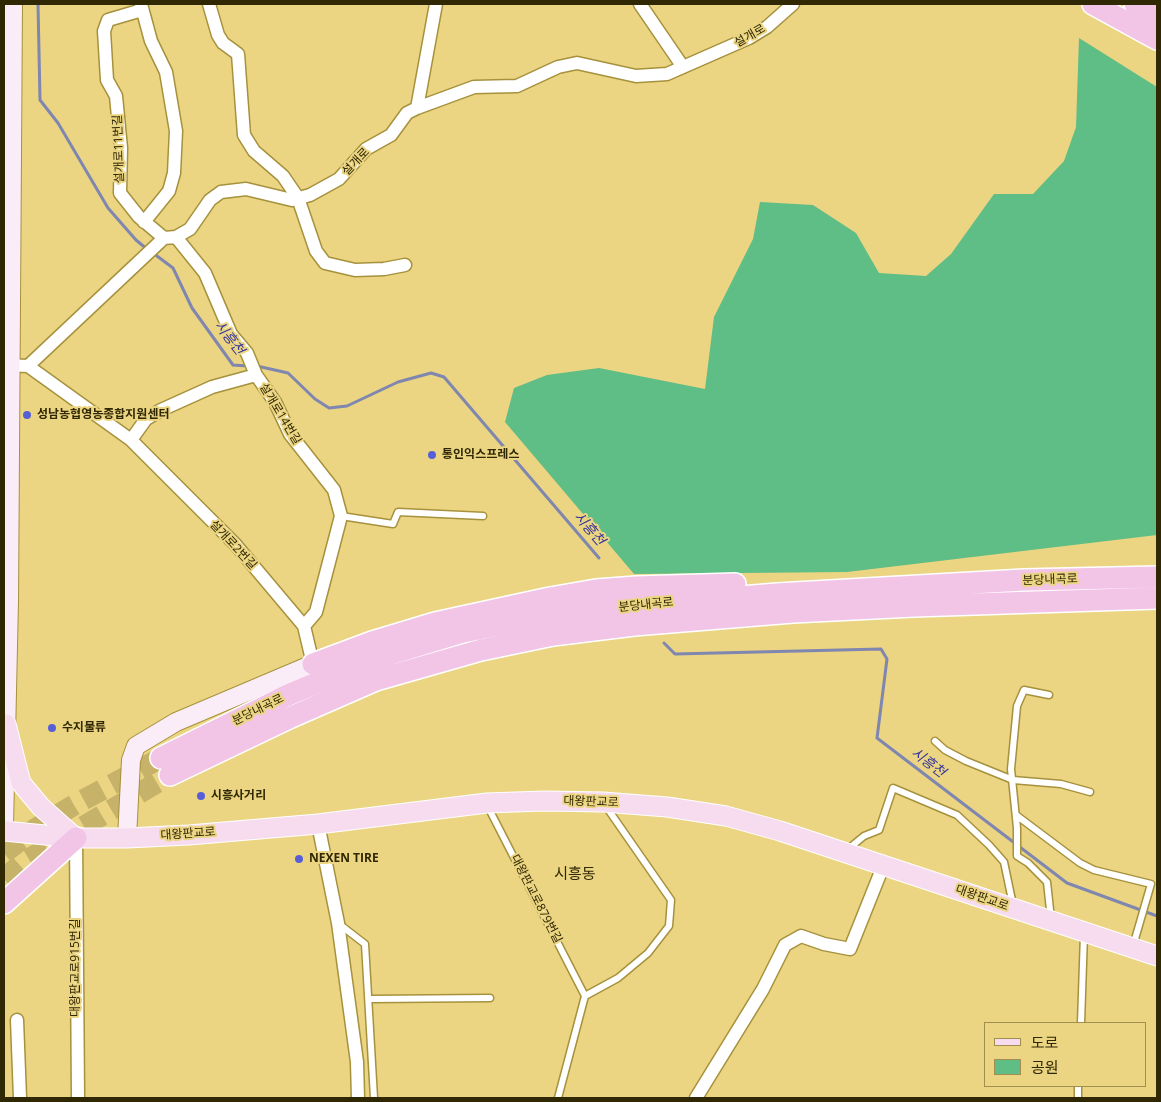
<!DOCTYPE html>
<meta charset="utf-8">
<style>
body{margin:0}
#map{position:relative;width:1161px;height:1102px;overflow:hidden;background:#ebd582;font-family:"Open Sans","Noto Sans KR",sans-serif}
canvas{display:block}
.frame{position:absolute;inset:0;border:5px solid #302703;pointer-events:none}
.legend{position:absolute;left:984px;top:1022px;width:162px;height:65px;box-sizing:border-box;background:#ebd582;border:1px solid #a08f4f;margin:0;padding:6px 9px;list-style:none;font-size:15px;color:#302703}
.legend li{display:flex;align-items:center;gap:10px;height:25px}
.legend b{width:25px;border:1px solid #a08f4f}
</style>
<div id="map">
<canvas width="1161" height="1102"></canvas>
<div class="frame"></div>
<ul class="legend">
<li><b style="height:6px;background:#f7dcf0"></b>도로</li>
<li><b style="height:14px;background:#5fbd86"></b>공원</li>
</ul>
</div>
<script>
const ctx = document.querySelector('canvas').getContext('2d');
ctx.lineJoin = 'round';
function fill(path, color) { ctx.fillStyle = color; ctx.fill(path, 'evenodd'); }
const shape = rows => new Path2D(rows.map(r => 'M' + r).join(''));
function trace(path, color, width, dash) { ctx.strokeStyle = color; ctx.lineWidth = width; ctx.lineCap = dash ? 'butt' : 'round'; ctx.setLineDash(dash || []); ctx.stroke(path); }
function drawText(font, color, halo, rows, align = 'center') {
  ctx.font = font + ' "Open Sans","Noto Sans KR",sans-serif'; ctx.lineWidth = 4; ctx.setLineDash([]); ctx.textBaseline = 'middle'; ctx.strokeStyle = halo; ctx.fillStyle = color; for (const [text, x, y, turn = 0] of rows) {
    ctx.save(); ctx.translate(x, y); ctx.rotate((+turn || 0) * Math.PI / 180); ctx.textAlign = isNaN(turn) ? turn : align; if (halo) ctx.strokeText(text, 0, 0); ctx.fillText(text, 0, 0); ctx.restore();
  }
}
fill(shape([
 [1079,38,1157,87,1157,535,847,572,634,574,505,422,514,388,547,375,599,368,705,389,714,317,753,239,760,202,813,205,856,233,879,273,926,276,951,254,994,194,1033,194,1064,161,1076,127]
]), '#5fbd86');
trace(shape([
 [38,4,40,100,58,123,108,208,136,240,148,250],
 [153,253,173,268,192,308,233,365,248,366],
 [257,366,288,373,315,399,329,408,347,406,398,382,431,373,444,377,599,558],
 [664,643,675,654,881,649,887,659,877,738,1067,883,1157,916]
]), '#7f86af', 3);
trace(shape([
 [4,853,35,829,74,805,161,758],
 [4,879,22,863,170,775]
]), '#c6b269', 21, [21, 11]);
const lane = shape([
 [341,516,393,524,398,512,483,516],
 [1049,695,1024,690,1017,706,1011,769,1017,828,1017,856,1028,863,1047,882,1051,919],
 [935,741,945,750,966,761,1013,780,1061,784,1090,792],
 [488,807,585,996,618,978,648,953,669,926,671,900,605,805],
 [1016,815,1080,863,1094,870,1151,884,1133,946],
 [847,850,864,836,879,830,893,788,957,815,989,845,1004,862,1013,905],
 [339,924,365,944,374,1098],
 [370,999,490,998],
 [1081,1023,1084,934],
 [558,1098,585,996],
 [1078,1098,1078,1086]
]);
const street = shape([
 [141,4,151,41,166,72,176,131,174,173,169,191,144,222],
 [209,4,218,35,223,43,238,54,244,135,254,151,283,176,298,198,316,251,325,263,355,270,384,269,405,265],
 [640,4,683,67],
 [142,10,108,20,104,31,107,80,116,96,121,148,120,193,139,217,164,238],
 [417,108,436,4],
 [176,237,205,273,231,334,247,353,256,375,275,402,290,434,334,490,341,516,316,612,304,626],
 [4,365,28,366,164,238,176,237,190,229,210,200,221,192,246,189,292,200,310,195,339,179,366,149,391,135,407,113,417,108,474,87,517,86,558,67,577,63,636,76,667,74,749,38,767,27,793,4],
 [28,366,131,440,235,544,304,626,313,664],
 [131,440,146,419,161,410,212,387,256,375],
 [318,824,338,923,357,1062,358,1098],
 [76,838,78,1098],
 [17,1020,20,1098],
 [696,1098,763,989,785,945,801,936,824,944,850,949,884,864]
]);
const secondary = shape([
 [4,827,9,601,13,4],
 [127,838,131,760,136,746,176,722,313,664]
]);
const primary = shape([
 [6,724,21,783,41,807,76,838],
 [4,831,76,838,127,838,189,835,318,824,487,803,544,801,603,802,667,807,726,816,780,831,1157,956]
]);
const highway = shape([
 [1093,4,1157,39],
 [1135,4,1157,17],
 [313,664,372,642,435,623,550,598,596,590,636,587,735,584],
 [161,758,288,695,374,659,463,632,538,617,643,605,777,594,1024,580,1157,577],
 [170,775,289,718,376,680,481,650,553,635,634,625,793,612,914,606,1157,598],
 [4,903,76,838]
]);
trace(lane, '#a6913d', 9);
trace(street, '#a6913d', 15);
trace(secondary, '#a6913d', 20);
trace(primary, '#fff', 21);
trace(highway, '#fff', 24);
trace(lane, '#fff', 6);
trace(street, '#fff', 12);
trace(secondary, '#fbedf8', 18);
trace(primary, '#f7dcf0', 19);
trace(highway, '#f2c4e6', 21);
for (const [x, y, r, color] of [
 [27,415,5,"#575fd6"],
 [432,455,5,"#575fd6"],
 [52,728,5,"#575fd6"],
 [201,796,5,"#575fd6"],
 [299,859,5,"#575fd6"]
]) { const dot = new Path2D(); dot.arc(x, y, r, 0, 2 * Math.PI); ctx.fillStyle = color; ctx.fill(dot); trace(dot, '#ebd582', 2); }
drawText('12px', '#302703', '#ebd582', [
 ["설개로",750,36,-30],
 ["설개로11번길",119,149,-92],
 ["설개로",356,162,-46],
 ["설개로14번길",280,414,59],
 ["설개로2번길",233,545,47],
 ["분당내곡로",1050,580,-2],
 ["분당내곡로",646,605,-6],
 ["분당내곡로",258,710,-26],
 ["대왕판교로",591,802,2],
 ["대왕판교로",188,834,-4],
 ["대왕판교로",982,898,19],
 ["대왕판교로879번길",536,899,63],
 ["대왕판교로915번길",76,968,-90]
]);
drawText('bold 12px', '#302703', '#ebd582', [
 ["성남농협영농종합지원센터",37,415],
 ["통인익스프레스",442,455],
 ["수지물류",62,728],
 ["시흥사거리",211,796],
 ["NEXEN TIRE",309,859]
], 'left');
drawText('italic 14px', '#33339c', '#ebd582', [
 ["시흥천",229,338,52],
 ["시흥천",589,529,49],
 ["시흥천",928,763,37]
]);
drawText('15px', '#302703', '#ebd582', [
 ["시흥동",575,875]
]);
</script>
